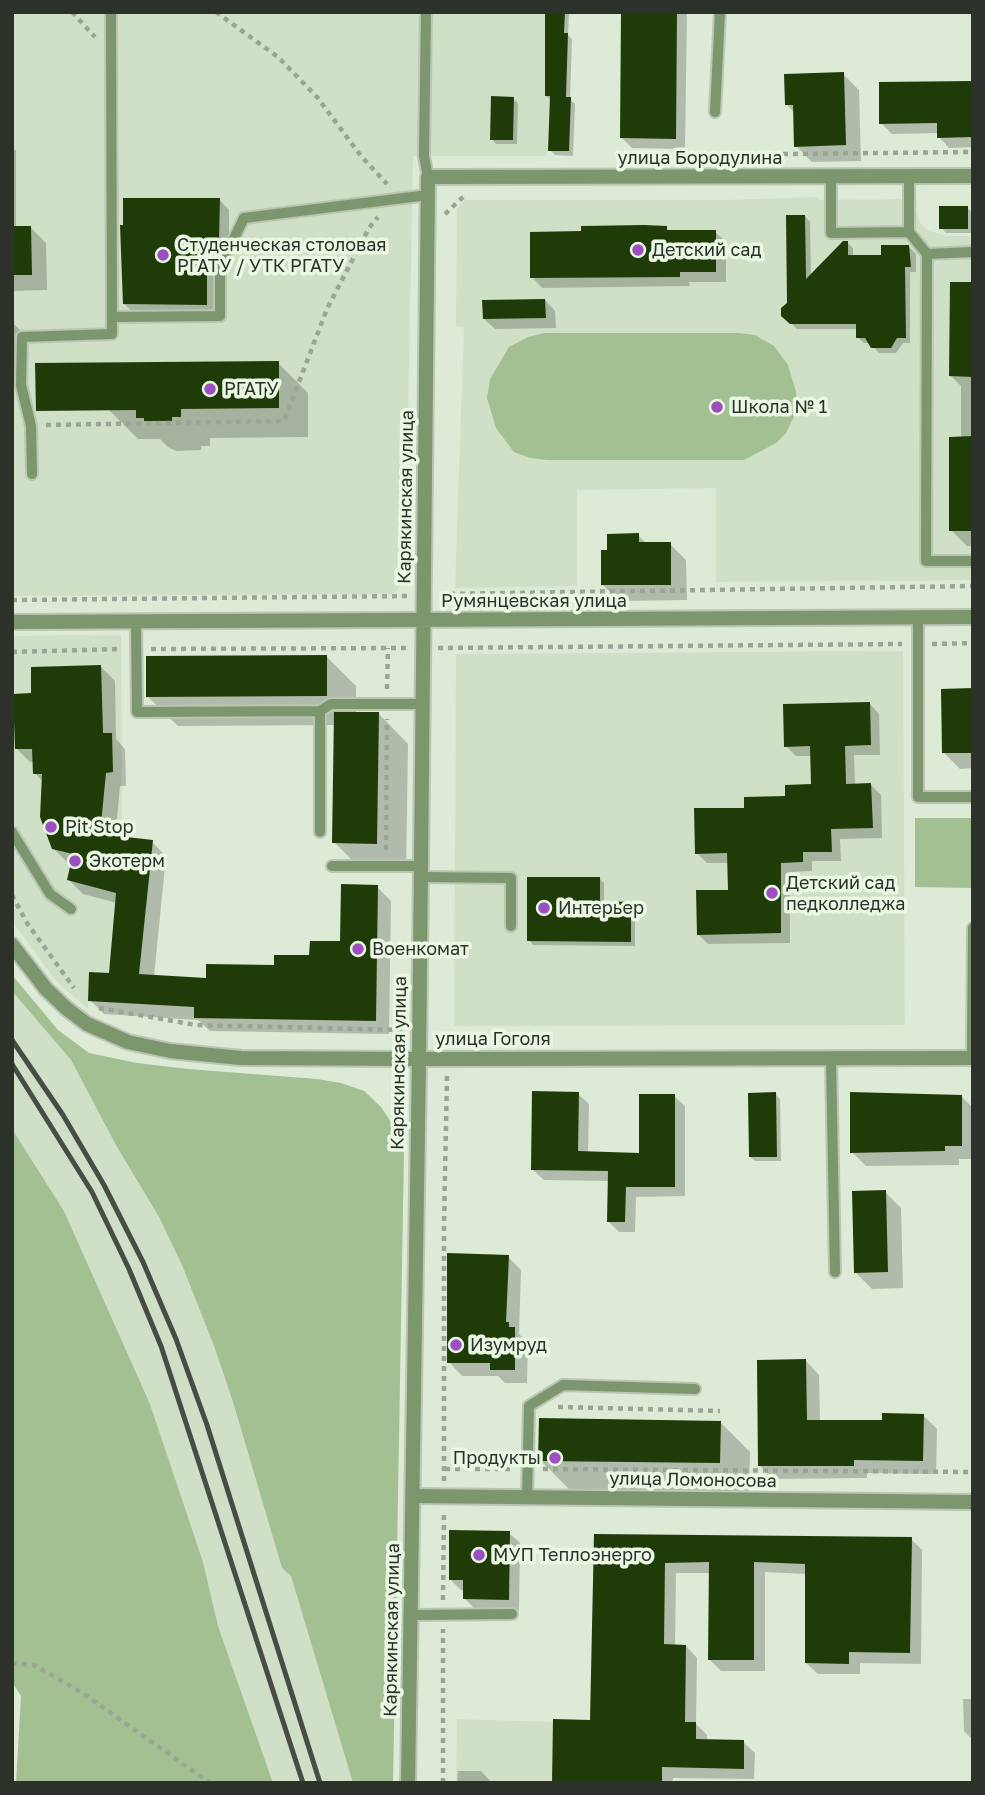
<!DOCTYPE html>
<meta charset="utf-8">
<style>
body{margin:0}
#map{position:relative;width:985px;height:1795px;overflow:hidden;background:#ddead6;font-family:"Golos Text",sans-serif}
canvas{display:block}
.frame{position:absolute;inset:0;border:14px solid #2c312a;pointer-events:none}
</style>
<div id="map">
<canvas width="985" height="1795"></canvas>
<div class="frame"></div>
</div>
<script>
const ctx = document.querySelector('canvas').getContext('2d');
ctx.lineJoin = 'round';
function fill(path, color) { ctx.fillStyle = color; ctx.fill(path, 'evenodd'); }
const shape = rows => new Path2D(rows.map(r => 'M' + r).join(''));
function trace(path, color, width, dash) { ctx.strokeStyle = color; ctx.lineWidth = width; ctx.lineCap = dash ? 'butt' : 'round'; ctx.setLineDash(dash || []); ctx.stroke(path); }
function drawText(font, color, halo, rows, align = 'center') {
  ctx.font = font + ' "Golos Text",sans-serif'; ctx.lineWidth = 7; ctx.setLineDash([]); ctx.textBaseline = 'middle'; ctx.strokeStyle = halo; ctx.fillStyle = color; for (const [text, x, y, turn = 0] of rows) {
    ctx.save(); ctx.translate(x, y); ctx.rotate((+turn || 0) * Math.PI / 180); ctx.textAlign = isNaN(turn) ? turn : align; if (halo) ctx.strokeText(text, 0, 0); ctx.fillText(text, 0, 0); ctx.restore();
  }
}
fill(shape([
 [12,12,545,12,545,96,550,96,548,151,546,156,413,156,405,581,393,594,12,596],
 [819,197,819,200,917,199,916,212,920,223,927,230,946,236,973,236,973,580,716,582,716,488,577,490,577,586,455,588,464,327,456,326,457,208,465,200,726,200],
 [121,635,122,837,109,973,89,973,88,1009,56,981,12,921,12,636],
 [903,651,905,1025,454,1026,456,654],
 [12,991,71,1060,117,1147,159,1217,182,1265,214,1346,233,1402,282,1568,291,1576,353,1783,273,1783,218,1626,203,1562,150,1404,64,1211,12,1129],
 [457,1719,553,1722,588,1783,456,1783]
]), '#cfe0c6');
fill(shape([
 [544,333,738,333,755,335,774,346,788,365,796,392,797,410,786,433,776,443,744,460,547,460,530,458,514,452,496,428,487,398,490,379,509,347,528,337],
 [915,818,973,818,973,888,915,887],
 [12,975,58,1030,89,1053,137,1063,188,1069,317,1079,341,1083,364,1091,381,1107,395,1128,404,1151,393,1783,353,1783,291,1576,282,1568,233,1402,214,1346,182,1265,159,1217,117,1147,71,1060,12,991],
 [12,1129,64,1211,150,1404,203,1562,218,1626,273,1783,16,1783,21,1696,12,1682]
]), '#a2c092');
fill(shape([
 [548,12,569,12,568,35,572,39,570,99,575,104,573,156,555,155,550,150,552,101,546,96],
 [623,12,685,12,687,15,685,149,632,148,621,137],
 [843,74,859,90,861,161,812,162,796,146,795,113,787,105],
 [973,82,973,147,949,148,939,137,939,133,892,134,881,123],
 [513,99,518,103,517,144,496,144,492,139],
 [12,147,16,151,16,228,30,227,46,243,47,290,12,291],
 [219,199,229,210,229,250,217,250,217,315,135,314,124,304],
 [968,208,972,213,972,233,946,233,941,228],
 [805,216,810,222,811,276,847,242,853,248,853,257,883,257,908,246,916,254,916,272,910,272,910,343,903,343,896,353,879,353,870,343,864,343,858,338,858,329,797,329,783,315,788,304],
 [666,228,670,232,715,232,726,242,726,282,689,282,690,286,542,288,532,277],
 [973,284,973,546,967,546,951,530,961,438,961,386,951,376],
 [545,300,555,311,556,328,495,329,484,319],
 [12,317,12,322,21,331,22,380,12,380],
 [278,363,308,393,308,437,210,438,210,446,201,446,201,450,176,451,168,447,160,439,138,439,108,409],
 [12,470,13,520,12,520],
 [638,535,647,544,670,544,686,560,687,600,619,601,603,585,609,552],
 [326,656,356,686,356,714,379,714,408,744,406,873,364,872,334,842,335,725,178,726,148,697],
 [101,667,115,681,116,739,125,749,126,786,120,786,115,838,152,842,166,856,154,977,208,980,276,967,311,957,342,943,377,887,391,901,389,1034,210,1031,198,1020,104,1014,90,1000,110,975,117,903,83,894,69,880,73,864,68,863,53,848,43,782,35,773,35,762,30,762,16,748,33,695],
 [973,690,973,768,960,769,944,753],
 [870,704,879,714,880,755,854,755,855,785,871,785,881,795,882,838,840,839,841,861,812,861,812,871,790,872,790,943,708,944,698,934,730,891,729,863,707,863,697,853,746,809,787,798,813,786,812,756,796,756,786,746],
 [600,879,604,883,604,903,630,903,635,908,635,946,533,945,529,940],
 [578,1094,589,1104,588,1153,641,1155,674,1096,685,1106,685,1196,636,1197,635,1232,619,1232,608,1221,610,1181,544,1180,533,1170],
 [775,1094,780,1099,781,1161,755,1161,750,1157],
 [961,1096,973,1108,973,1159,959,1159,959,1165,866,1166,852,1152],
 [885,1192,901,1208,903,1288,872,1289,856,1273],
 [508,1257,521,1270,519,1334,528,1343,527,1383,505,1383,498,1376,462,1376,449,1362],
 [806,1361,819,1375,820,1422,884,1421,923,1415,937,1429,936,1474,867,1473,867,1478,773,1479,759,1465],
 [720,1422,750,1452,749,1493,570,1490,540,1460],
 [509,1533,520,1543,519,1610,475,1609,465,1599,465,1590,461,1590,450,1579],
 [596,1536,911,1539,922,1550,921,1664,860,1663,860,1674,818,1674,806,1663,807,1574,765,1572,765,1671,721,1671,710,1660,710,1573,676,1573,675,1646,686,1646,697,1658,696,1724,707,1735,707,1741,743,1742,755,1753,754,1779,673,1778,672,1783,554,1783,591,1722],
 [963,1699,973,1699,973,1740,964,1731],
 [458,1771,481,1771,492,1783,457,1783]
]), '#0003');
fill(shape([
 [545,12,565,12,564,33,568,33,566,97,571,97,569,151,548,151,550,96,545,96],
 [621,12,677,12,676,139,620,138],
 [844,72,846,145,794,147,793,105,785,105,784,74],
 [973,81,973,137,937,138,937,123,879,124,879,82],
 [491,96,514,97,513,140,490,140],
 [123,198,220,198,219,241,207,241,207,305,123,304,120,225,123,225],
 [939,206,968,206,968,229,939,229],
 [786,215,805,215,806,279,843,241,848,241,848,255,881,255,881,245,909,245,911,267,905,267,906,338,897,338,891,348,871,348,865,338,856,338,856,324,790,324,781,316,781,308,787,303],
 [644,225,667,226,667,230,716,230,716,272,680,272,680,277,530,278,530,232,581,231,581,226],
 [12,226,31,226,32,275,12,275],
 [950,282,973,282,973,377,949,376],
 [545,299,546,318,483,319,482,300],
 [279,361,279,408,181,409,181,417,172,417,172,421,144,421,144,418,136,418,136,410,36,411,35,363],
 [973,436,973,531,949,531,949,437],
 [639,533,639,542,671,542,671,585,601,585,601,550,607,550,607,534],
 [327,655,327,696,146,697,146,656],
 [101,665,103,733,112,733,113,772,106,773,100,834,153,840,139,974,206,978,206,964,274,965,274,955,309,955,310,941,340,941,341,884,378,885,376,1021,194,1018,194,1007,88,1001,89,972,109,973,116,893,67,880,73,854,52,849,40,817,42,774,33,774,32,749,15,749,13,694,31,693,31,667],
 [973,688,973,753,942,753,941,689],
 [870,702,871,745,845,746,846,784,871,783,873,828,831,829,832,852,803,852,803,862,781,863,781,933,697,935,696,890,728,890,727,853,695,854,694,808,744,808,744,797,785,796,785,785,811,784,810,746,784,747,783,704],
 [334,712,379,712,377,844,332,843],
 [527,877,600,877,600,901,631,902,631,942,527,941],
 [532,1091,579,1092,578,1151,639,1153,639,1094,675,1094,675,1187,626,1187,625,1222,607,1222,608,1171,531,1170],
 [776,1092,777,1157,749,1157,748,1093],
 [850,1092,962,1095,962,1146,945,1146,945,1151,850,1153],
 [886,1190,888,1272,854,1273,852,1191],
 [447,1253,509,1255,506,1322,509,1322,509,1327,515,1327,515,1370,490,1370,490,1363,447,1363],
 [806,1359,807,1420,882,1420,882,1413,924,1414,923,1461,854,1460,854,1466,758,1466,757,1360],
 [539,1418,721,1421,720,1463,538,1461],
 [449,1530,510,1531,509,1600,463,1599,463,1580,449,1580],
 [594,1534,912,1537,910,1653,849,1652,849,1664,805,1663,805,1564,754,1562,754,1660,708,1660,709,1562,665,1563,664,1644,686,1645,685,1722,696,1722,696,1739,744,1740,744,1769,662,1767,662,1783,552,1783,553,1719,590,1720]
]), '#1f3c08');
const service = shape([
 [426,12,424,156,428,177],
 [715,112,720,12],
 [831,177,831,233,909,232],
 [909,177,909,232,927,254,926,561,973,561],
 [927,254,973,252],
 [112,317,220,316,220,267,244,218,428,195],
 [32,474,31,426,21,385,22,337,112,334,111,12],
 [918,617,918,797,973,797],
 [136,622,137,712,320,711],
 [12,832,50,894,71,909],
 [320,832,320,711,331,704,423,704],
 [332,866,421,866],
 [421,877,511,878,511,926],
 [972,1058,973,928],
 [831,1059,835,1272],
 [527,1498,529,1406,563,1385,695,1389],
 [411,1615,512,1614]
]);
const minor = shape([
 [973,176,428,177,419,1059,973,1058],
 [12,622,973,617],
 [414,1496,973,1502]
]);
const tertiary = shape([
 [12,945,46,989,67,1009,87,1024,128,1042,170,1051,241,1058,419,1059,408,1783]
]);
trace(service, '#bac5b4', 14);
trace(minor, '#bac5b4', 18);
trace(tertiary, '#bac5b4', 18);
trace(shape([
 [72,12,95,37],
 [216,12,278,57,317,97,361,156,387,184],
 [783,154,973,152],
 [445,214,464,196],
 [46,425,284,421,327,309,369,228,378,217],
 [440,594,973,586],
 [12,600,407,596],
 [932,644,973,643],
 [438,648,902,644],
 [151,649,408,648],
 [12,652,121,649],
 [387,689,388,648],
 [386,850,387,719],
 [12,895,27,923,74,988],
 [99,1008,196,1025,403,1030],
 [558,1407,720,1411],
 [445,1469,514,1469],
 [543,1469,973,1472],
 [444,1481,444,1225,447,1076],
 [443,1600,444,1514],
 [12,1663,34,1665,84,1694,210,1783],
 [443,1783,443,1629]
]), '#9ba596', 4.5, [5, 5]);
trace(service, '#7c966e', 10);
trace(minor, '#7c966e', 14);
trace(tertiary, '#7c966e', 14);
trace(shape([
 [12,1040,63,1115,104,1185,143,1262,176,1339,207,1425,320,1783],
 [12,1064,92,1192,129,1269,161,1346,303,1783]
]), '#474d44', 5);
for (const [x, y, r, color] of [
 [638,250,7,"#9e4fbf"],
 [163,255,7,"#9e4fbf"],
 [210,389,7,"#9e4fbf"],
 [717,407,7,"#9e4fbf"],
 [51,827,7,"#9e4fbf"],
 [75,861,7,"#9e4fbf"],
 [772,893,7,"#9e4fbf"],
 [544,908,7,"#9e4fbf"],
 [358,949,7,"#9e4fbf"],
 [456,1345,7,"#9e4fbf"],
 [555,1458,7,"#9e4fbf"],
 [479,1555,7,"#9e4fbf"]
]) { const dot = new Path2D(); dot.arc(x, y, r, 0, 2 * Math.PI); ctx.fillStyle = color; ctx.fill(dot); trace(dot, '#eaf7e3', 2.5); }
drawText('18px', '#2c312a', '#eaf7e3', [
 ["улица Бородулина",700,158],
 ["Карякинская улица",406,497,-89],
 ["Румянцевская улица",534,601],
 ["улица Гоголя",493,1039],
 ["Карякинская улица",399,1063,-89],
 ["улица Ломоносова",693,1480,1],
 ["Карякинская улица",392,1630,-89]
]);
drawText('18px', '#2c312a', '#eaf7e3', [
 ["Студенческая столовая",177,245],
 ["РГАТУ / УТК РГАТУ",177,266],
 ["Детский сад",652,250],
 ["РГАТУ",224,389],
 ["Школа № 1",731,407],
 ["Pit Stop",65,827],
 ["Экотерм",89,861],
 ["Детский сад",786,883],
 ["педколледжа",786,904],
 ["Интерьер",558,908],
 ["Военкомат",372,949],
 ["Изумруд",470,1345],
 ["Продукты",541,1458,"right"],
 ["МУП Теплоэнерго",493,1555]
], 'left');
</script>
